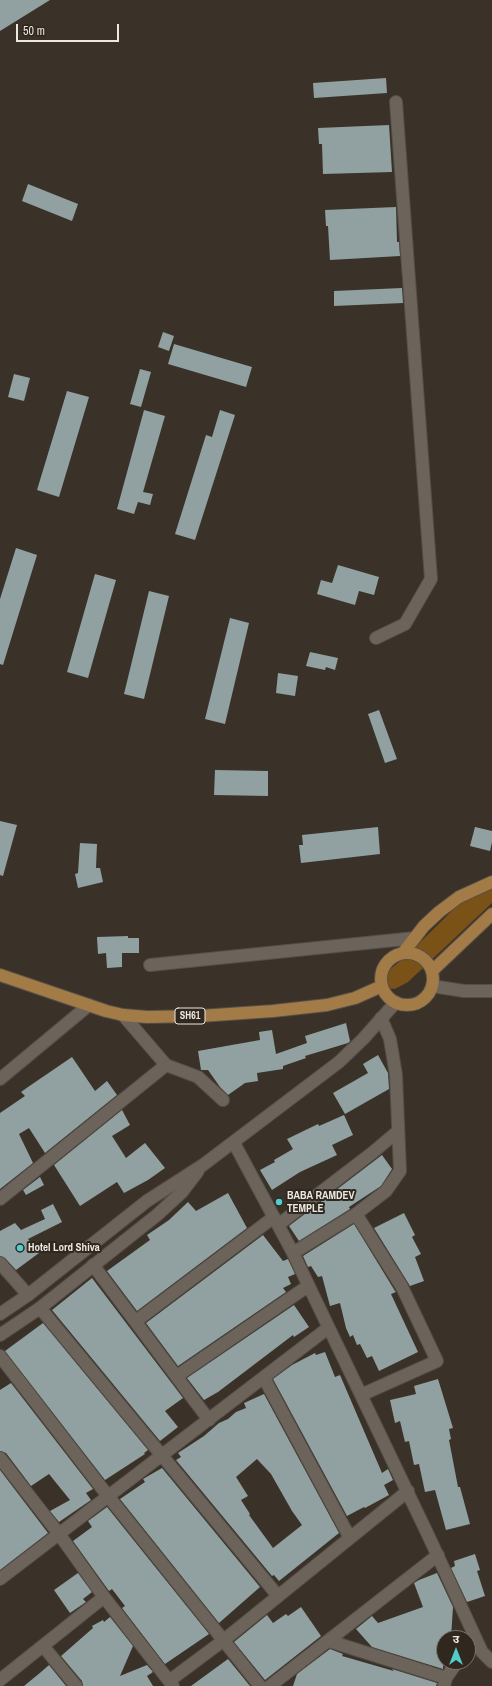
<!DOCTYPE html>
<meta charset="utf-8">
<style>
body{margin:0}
#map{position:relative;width:492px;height:1686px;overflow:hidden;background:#3a3229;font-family:"Archivo Narrow","Noto Sans Devanagari",sans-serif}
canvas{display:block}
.north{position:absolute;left:436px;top:1630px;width:40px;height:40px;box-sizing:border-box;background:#30281f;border:1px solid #7b746d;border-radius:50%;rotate:0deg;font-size:11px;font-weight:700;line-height:16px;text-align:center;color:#ebe7e1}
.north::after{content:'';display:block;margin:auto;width:14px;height:18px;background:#52cdce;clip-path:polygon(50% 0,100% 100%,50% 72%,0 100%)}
.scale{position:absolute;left:16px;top:24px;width:103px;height:18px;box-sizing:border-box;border:2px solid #ebe7e1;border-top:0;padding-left:5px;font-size:12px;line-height:14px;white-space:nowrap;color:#ebe7e1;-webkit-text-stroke:3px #30281f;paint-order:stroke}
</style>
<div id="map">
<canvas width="492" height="1686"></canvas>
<div class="north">उ</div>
<div class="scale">50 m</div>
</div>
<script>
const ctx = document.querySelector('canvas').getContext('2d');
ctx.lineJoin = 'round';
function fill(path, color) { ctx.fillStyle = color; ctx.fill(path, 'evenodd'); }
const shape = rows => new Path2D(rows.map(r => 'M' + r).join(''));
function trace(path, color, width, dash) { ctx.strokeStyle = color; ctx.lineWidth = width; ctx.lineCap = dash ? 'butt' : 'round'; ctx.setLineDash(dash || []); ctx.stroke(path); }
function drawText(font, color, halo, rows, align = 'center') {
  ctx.font = font + ' "Archivo Narrow",sans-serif'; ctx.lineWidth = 4; ctx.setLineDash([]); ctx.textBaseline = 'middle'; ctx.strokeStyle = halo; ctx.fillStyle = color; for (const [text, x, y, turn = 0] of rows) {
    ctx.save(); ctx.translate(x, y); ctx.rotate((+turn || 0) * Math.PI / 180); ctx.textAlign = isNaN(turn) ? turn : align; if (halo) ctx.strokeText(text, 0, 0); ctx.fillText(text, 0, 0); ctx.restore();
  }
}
fill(shape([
 [492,882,492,903,408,982,395,989,382,988,388,971,404,958,466,897]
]), '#7a5217');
fill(shape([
 [0,0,50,0,0,31],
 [386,78,387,93,314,98,313,83],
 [389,125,392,172,323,174,322,144,319,144,318,128],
 [28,184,78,204,72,221,22,201],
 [396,207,397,242,399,242,400,256,330,260,328,226,326,226,325,210],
 [402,288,403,303,334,306,334,291],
 [163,332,174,336,169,351,158,347],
 [174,344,252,367,246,387,168,364],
 [140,369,151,372,141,407,130,404],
 [14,374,30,378,24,401,8,397],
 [67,391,89,397,59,497,37,490],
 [144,410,165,416,143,492,153,494,150,505,138,502,134,514,117,509],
 [220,410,235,415,195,540,175,534,206,435,212,437],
 [16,548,37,555,3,665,0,664,0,599],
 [338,565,379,577,374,595,359,591,355,605,317,594,321,580,332,583],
 [95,574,116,580,88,678,67,672],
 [149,591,169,596,144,699,124,694],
 [230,618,249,623,225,724,205,719],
 [310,652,338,658,335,670,326,667,325,670,306,666],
 [278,673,298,676,295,696,276,693],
 [379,710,397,759,385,763,368,714],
 [215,770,268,771,268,796,214,795],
 [0,821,17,825,3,876,0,875],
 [378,827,380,854,301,863,299,845,303,845,302,835],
 [475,827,492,831,492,842,490,851,470,846],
 [80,843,97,844,96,868,100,868,103,882,78,888,75,874,78,873],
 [128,936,128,938,139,938,139,953,122,953,122,967,107,968,106,953,98,954,97,937],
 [346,1023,350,1041,348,1043,305,1056,306,1058,283,1066,283,1069,257,1073,258,1081,245,1083,228,1095,220,1087,208,1070,201,1070,198,1051,260,1040,259,1032,272,1030,276,1054,307,1043,305,1036],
 [378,1055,388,1073,389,1089,345,1114,333,1093,368,1073,363,1064],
 [72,1057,95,1091,107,1081,117,1095,45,1153,29,1128,19,1134,33,1163,0,1189,0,1113,25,1096,21,1092,28,1087],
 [122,1110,130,1125,112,1136,126,1158,145,1143,165,1168,148,1180,124,1193,117,1182,80,1206,54,1165],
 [344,1115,353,1135,332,1145,337,1155,300,1172,272,1190,260,1170,275,1162,274,1160,293,1149,287,1139,318,1124,319,1126],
 [382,1155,392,1169,381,1186,349,1207,350,1209,299,1241,289,1226],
 [40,1177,44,1185,26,1195,23,1190],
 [228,1193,247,1228,137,1311,107,1271,150,1240,147,1235,169,1220,188,1202,196,1211],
 [53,1204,62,1222,28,1239,39,1253,16,1270,5,1258,0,1256,0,1231,15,1223,21,1230,45,1219,41,1210],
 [404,1213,415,1235,412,1237,421,1254,415,1257,424,1281,410,1286,374,1228],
 [354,1224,395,1291,396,1292,391,1294,418,1352,379,1371,372,1356,367,1358,360,1344,357,1345,353,1335,350,1337,346,1328,340,1303,330,1306,322,1276,318,1277,311,1266,308,1267,303,1256],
 [263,1235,283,1261,288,1259,295,1274,288,1277,291,1284,283,1288,286,1292,178,1366,146,1323],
 [92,1278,183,1398,165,1411,178,1427,160,1441,52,1310],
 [294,1305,309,1327,294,1337,293,1335,218,1392,204,1400,187,1378],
 [43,1323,148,1450,144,1453,145,1454,105,1480,5,1351],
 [325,1352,335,1377,340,1375,382,1473,388,1469,393,1480,384,1485,389,1495,365,1508,364,1507,347,1516,273,1379,292,1365,315,1353,316,1355],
 [438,1379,453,1428,449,1429,451,1439,449,1440,458,1487,460,1487,470,1524,446,1530,435,1490,425,1492,419,1464,414,1465,409,1441,405,1442,400,1421,395,1423,390,1400,416,1394,414,1386],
 [11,1383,93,1489,86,1493,91,1500,59,1522,50,1511,70,1500,49,1474,31,1486,6,1453,0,1451,0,1390],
 [264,1394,339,1533,279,1581,274,1575,272,1576,176,1460,181,1457,178,1453,204,1436,219,1423,228,1419,236,1412,246,1408,244,1403],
 [257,1459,271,1474,292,1511,302,1525,273,1548,249,1515,250,1514,241,1500,248,1496,236,1477],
 [162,1468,260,1587,219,1623,120,1499,145,1482,143,1479],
 [0,1470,48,1533,0,1570],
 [107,1507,209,1634,165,1664,122,1608,125,1606,112,1589,109,1591,73,1541,92,1527,88,1521],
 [475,1554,480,1570,477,1571,485,1596,467,1602,451,1568,455,1566,454,1561],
 [78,1573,92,1592,83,1599,86,1602,70,1613,54,1590],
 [437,1573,453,1607,451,1638,444,1638,443,1669,372,1647,356,1629,372,1616,378,1623,423,1607,414,1583,419,1580],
 [301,1607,321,1636,265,1680,234,1642,267,1615,273,1623,286,1614,288,1616],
 [110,1617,133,1646,120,1676,147,1665,153,1672,147,1676,153,1686,83,1686,82,1681,61,1656,93,1628,92,1626,103,1620,104,1622],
 [330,1649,343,1654,342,1656,394,1671,392,1669,437,1683,436,1686,293,1686,297,1674],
 [228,1659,250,1686,191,1686],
 [49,1665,66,1686,24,1686,41,1672]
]), '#91a1a1');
const minor = shape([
 [376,638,405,624,431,579,396,102],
 [150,965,415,938],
 [432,986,464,991,492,991],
 [123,1015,166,1065,198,1077,223,1100],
 [0,1079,89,1005],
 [234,1143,293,1253,429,1537,482,1652,492,1662],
 [0,1199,166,1065],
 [356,1214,402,1287,437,1361,361,1395],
 [278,1225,372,1153,397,1132],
 [293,1253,356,1214,386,1191,400,1171,396,1075,390,1039,381,1018],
 [0,1263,28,1295],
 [93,1265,209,1420],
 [40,1308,278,1596],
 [136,1321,274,1217],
 [0,1356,108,1496,260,1686],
 [177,1376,308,1286],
 [264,1378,350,1538],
 [0,1458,59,1534,104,1597,173,1686],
 [0,1579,328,1328],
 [329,1641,446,1678,444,1686],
 [43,1646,76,1686],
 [446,1678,457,1662],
 [0,1680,104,1597],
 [169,1681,224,1640,408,1491],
 [270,1686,438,1555]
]);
const tertiary = shape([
 [0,1314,28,1295,147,1201,203,1165,339,1062,363,1039,396,1002],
 [0,1335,40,1308,157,1215,182,1192,198,1171]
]);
const primary = shape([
 [403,953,424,926,439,912,459,897,492,882],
 '381 979a26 26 0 1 1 52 0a26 26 0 1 1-52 0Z',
 [432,971,492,914],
 [0,975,106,1011,123,1015,147,1017,200,1016,273,1011,327,1005,355,998,382,986]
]);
trace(minor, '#564f48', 14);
trace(tertiary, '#564f48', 14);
trace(primary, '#564f48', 14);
trace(minor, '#6c645a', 12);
trace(tertiary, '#6c645a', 12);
trace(primary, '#a27b46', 12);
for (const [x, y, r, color] of [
 [279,1202,4,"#52cdce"],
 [20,1248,4,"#52cdce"]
]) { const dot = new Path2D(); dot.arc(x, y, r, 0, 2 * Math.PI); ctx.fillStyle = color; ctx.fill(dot); trace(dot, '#30281f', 1.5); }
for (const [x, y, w] of [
 [190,1016,30]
]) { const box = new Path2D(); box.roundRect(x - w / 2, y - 8, w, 16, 3); ctx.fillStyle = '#30281f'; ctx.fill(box); trace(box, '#ebe7e1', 1); }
drawText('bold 10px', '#ebe7e1', null, [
 ["SH61",190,1016]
]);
drawText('bold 11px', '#ebe7e1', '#30281f', [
 ["BABA RAMDEV",287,1196],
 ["TEMPLE",287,1209],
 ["Hotel Lord Shiva",28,1248]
], 'left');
</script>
